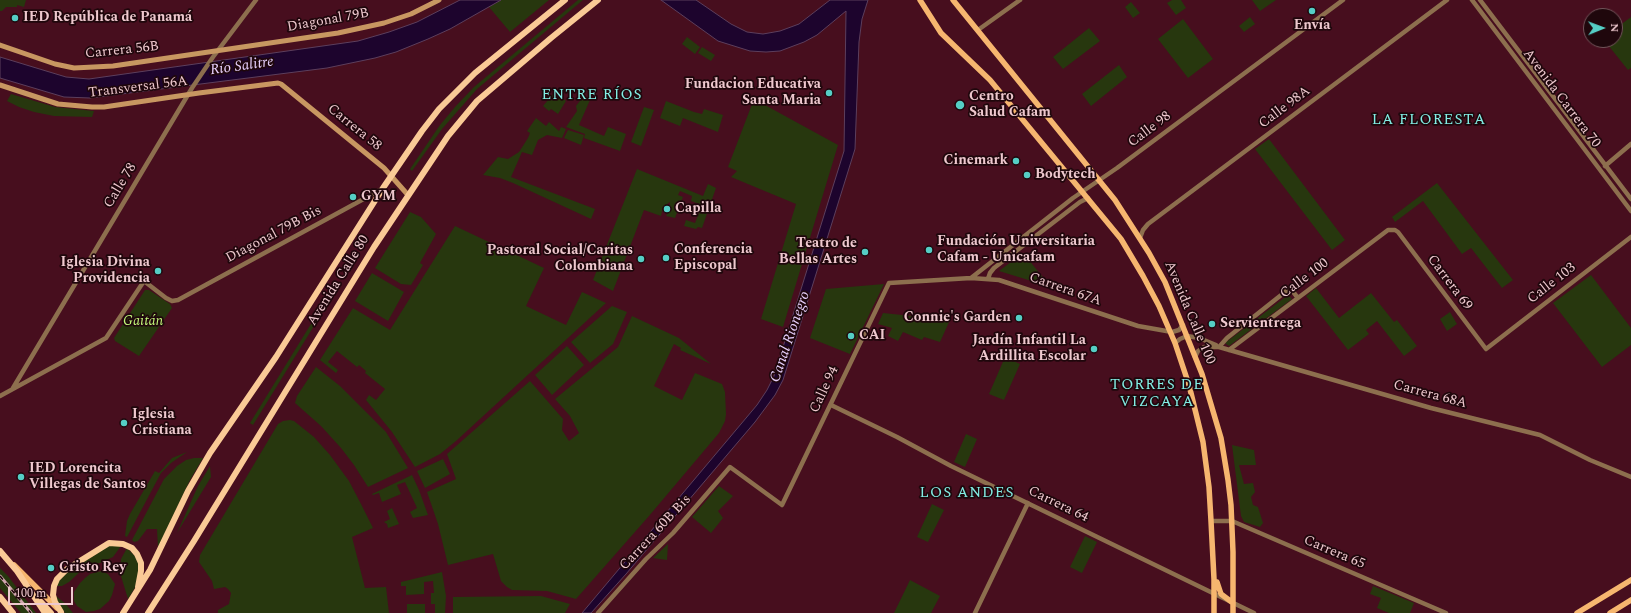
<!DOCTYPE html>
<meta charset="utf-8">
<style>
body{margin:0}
#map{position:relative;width:1631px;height:613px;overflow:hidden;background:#470e1e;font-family:Spectral,serif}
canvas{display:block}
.north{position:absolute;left:1583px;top:8px;width:40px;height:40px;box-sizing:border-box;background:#1f070c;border:1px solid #72545a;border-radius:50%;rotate:89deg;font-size:11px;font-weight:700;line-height:16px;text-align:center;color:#eec8ce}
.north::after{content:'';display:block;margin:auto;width:14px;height:18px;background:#55cec5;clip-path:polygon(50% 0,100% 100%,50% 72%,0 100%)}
.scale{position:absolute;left:8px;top:587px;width:65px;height:18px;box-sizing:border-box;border:2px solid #eec8ce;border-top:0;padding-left:5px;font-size:12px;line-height:14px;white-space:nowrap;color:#eec8ce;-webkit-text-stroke:3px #1f070c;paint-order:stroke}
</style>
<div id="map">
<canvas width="1631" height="613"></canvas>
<div class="north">N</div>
<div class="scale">100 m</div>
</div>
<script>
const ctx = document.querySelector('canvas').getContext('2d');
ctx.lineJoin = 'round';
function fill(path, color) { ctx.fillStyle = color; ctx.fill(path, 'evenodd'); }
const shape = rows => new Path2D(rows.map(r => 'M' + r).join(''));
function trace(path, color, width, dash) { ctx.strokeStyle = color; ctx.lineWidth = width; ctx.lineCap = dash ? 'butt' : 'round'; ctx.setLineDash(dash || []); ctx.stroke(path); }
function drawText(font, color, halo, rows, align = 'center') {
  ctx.font = font + ' Spectral,serif'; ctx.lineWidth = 3.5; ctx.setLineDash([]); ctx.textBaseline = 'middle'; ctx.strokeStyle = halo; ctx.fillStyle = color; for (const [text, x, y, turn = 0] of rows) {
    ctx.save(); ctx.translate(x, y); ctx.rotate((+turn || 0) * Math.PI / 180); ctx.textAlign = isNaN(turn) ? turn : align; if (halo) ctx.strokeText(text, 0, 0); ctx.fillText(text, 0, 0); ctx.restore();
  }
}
fill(shape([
 [0,0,26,0,24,7,17,5,17,7,6,7,2,11,0,11],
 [501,0,549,0,510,32,489,7],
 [578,0,583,0,477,89,442,129,412,171,410,169,440,125,455,107,474,87],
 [1172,0,1181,0,1186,8,1176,15,1167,3],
 [1252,0,1276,0,1260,11],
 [1131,2,1140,13,1133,18,1125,7],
 [1250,17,1255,24,1244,32,1239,26],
 [1631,17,1631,68,1628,70,1604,40,1615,40,1615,29],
 [1183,19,1213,59,1188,78,1158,39],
 [1089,28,1100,41,1063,69,1053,57],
 [687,37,700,47,695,54,682,44],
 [702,47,715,55,711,61,698,53],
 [1119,65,1127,77,1091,106,1082,94],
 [11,94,55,107,94,111,92,117,54,116,34,112,19,107,7,101],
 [553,94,559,98,560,96,566,101,558,114,551,109,549,111,543,106],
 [583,97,590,100,579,125,604,136,608,127,626,134,620,151,584,138,585,134,566,127,577,111,576,106],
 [754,99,838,145,783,327,761,319,796,204,731,177,737,171,728,167],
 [666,101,694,112,702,114,704,109,723,115,718,132,683,118,680,126,660,118],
 [644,107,654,110,641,146,631,142],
 [536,118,546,126,549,122,559,131,561,127,566,129,562,138,547,135,538,140,532,155,522,152,511,177,595,209,591,219,513,183,500,178,483,175,498,157,508,159,519,152,528,138,530,133,527,131],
 [568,130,584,135,581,145,564,138],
 [1269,139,1345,240,1332,250,1255,149],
 [637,169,703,196,708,184,716,188,702,228,698,227,696,229,684,226,686,220,695,223,702,205,691,201,692,196,680,191,678,195,683,197,675,218,666,216,669,211,670,211,670,202,663,207,661,216,644,210,613,291,593,280],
 [1437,183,1513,280,1502,288,1471,248,1462,254,1423,201,1395,222,1392,217],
 [410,212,421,217,436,234,420,263,423,265,411,285,401,284,375,268],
 [455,226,544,268,526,306,566,325,582,292,606,303,456,441,440,454,415,467,392,432,366,400,369,395,376,400,385,389,365,373,366,371,359,365,357,367,337,351,328,362,338,370,336,373,320,360,353,308,390,330],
 [1023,253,1051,287,999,271],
 [372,273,404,292,388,321,355,301],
 [1591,275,1631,328,1631,345,1602,367,1553,303],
 [884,284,850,354,810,338,826,289],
 [1316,288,1339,318,1371,293,1394,322,1397,320,1417,346,1404,356,1377,321,1366,330,1369,334,1348,350,1306,296],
 [145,290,149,290,170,304,172,308,139,356,115,341,114,338],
 [1288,295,1292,299,1229,346,1225,343],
 [322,306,325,308,253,425,250,423],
 [612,306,627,312,613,344,590,363,571,342],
 [1450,312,1457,324,1447,331,1440,319],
 [883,313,950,320,940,342,924,337,922,340,903,332,898,341,888,336,892,328,878,324],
 [632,316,679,338,711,364,689,354,680,350,681,348,674,344,654,386,682,400,695,373,722,384,725,392,726,414,725,421,719,433,649,516,576,599,547,591,512,590,507,587,501,581,493,554,448,565,438,524,427,492,456,479,447,454,530,381,563,419,562,430,569,441,579,433,570,416,555,399,618,347],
 [567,346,584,365,552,395,535,375],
 [1005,357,1020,364,1004,400,989,394],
 [316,367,340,386,386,432,408,468,368,487,354,465,341,448,321,426,295,403,297,396],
 [290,420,294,421,314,437,330,455,349,481,361,504,373,528,352,537,365,588,386,587,389,613,218,613,218,610,229,604,231,593,228,589,225,587,214,589,212,581,199,562,200,555,278,424,283,421],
 [966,434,977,439,965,467,954,462],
 [1232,445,1254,450,1256,465,1239,465,1244,484,1253,483,1255,492,1251,497,1253,505,1258,507,1263,523,1260,527,1244,522,1241,516],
 [187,452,171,463,161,473,127,537,125,536,127,521,130,514,155,471,159,473,172,458],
 [194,458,203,458,190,480,158,548,157,529,147,529,138,541,134,542,132,540,164,479,177,466,186,460],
 [443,459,450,474,425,488,417,471],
 [210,466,211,477,177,533,198,486],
 [412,475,419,490,428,515,413,518,410,512,417,508,405,482,397,485,401,494,382,502,379,493,373,495,372,494],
 [719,486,733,496,718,511,723,518,711,533,692,517],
 [932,504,944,510,928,542,917,537],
 [392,508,399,524,388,528,387,524,384,522,390,519,387,511],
 [1085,536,1097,542,1082,573,1070,567],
 [668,544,667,560,653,558],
 [110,545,121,546,113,557,100,563,90,565,82,570,69,582,62,586,56,586,61,577],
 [127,548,136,557,139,565,139,575,136,586,128,599,120,573,121,559],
 [0,568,8,576,36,613,21,613,0,588],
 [101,571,108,574,113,581,115,584,112,595,109,601,100,609,94,611,86,612,77,606,74,601,74,592,80,583,85,578,90,574],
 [442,572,446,596,445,613,435,613,435,604,431,604,431,593,434,593,433,581,424,582,424,594,406,595,406,586,401,586,401,582],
 [910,580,940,596,931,613,894,613],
 [1373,586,1414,603,1410,613,1389,613,1377,608,1381,598,1370,594],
 [56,596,66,604,73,613,65,613,57,602],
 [541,596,570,604,565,613,453,613,453,597],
 [407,604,425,604,425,613,407,613]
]), '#27370e');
const water = shape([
 [460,0,501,0,450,29,428,39,396,52,375,58,327,68,90,98,64,97,0,78,0,57,66,77,89,79,358,41,389,32,417,22,460,0],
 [661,0,696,0,731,24,747,32,763,34,780,31,799,24,830,0,868,0,862,19,859,42,855,149,783,380,775,395,755,422,626,574,591,613,582,613,757,405,767,390,774,376,844,151,846,11,817,35,804,42,780,51,766,52,750,51,718,41,661,0]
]);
fill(water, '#1d042d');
trace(water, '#5c3f5d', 1);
trace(shape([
 [1472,0,1631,211],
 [1480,0,1631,199],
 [978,30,1020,0],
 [1605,166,1631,144],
 [1140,238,1143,230,1148,224,1447,0],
 [971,278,1073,198,1117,168,1343,0],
 [988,279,990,273,994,268,1080,202,1088,198],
 [1175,343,1180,339,1187,336,1199,338,1216,345],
 [1219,347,1227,338,1290,288,1298,298],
 [1229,350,1388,230,1395,230,1398,232,1486,349,1631,237],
 [1195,357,1198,351,1204,347,1219,347,1431,408,1540,435,1590,460,1631,477],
 [13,388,192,88,213,57,256,0],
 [0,396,106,338,144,281,166,298,172,301,178,300,382,189],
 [831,405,897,437,951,466,1254,613],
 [1211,521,1232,521,1446,613],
 [598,613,646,559,673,533,730,467,782,505,889,283,971,278,999,280,1138,326,1172,332,1179,330,1183,325],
 [975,613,1028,503]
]), '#8d6f4e', 4.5);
trace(shape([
 [0,45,55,64,74,68,113,66,338,33,384,23,411,14,439,0],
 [0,85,58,104,92,107,104,107,199,93,278,83,281,84,384,168,408,195]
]), '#c89761', 5);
trace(shape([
 [920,0,941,33,990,80,1121,239,1143,276,1159,306,1175,343,1189,385,1203,442,1209,487,1211,521,1214,579,1214,613],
 [953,0,1115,200,1149,253,1165,282,1202,374,1221,438,1228,480,1231,505,1233,552,1233,613],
 [14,565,57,608],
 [1217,582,1221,594,1233,603],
 [1577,613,1631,580],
 [1610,613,1631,600]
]), '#f6b66f', 5.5);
trace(shape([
 [0,551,17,571,45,613],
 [0,597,13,613],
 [41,602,51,613],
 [61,612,55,602,53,595,54,586,57,579,67,569,109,543,123,544,132,548,137,554,141,563,141,571,138,587],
 [123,613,150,570,188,491,210,453,276,357,383,188,422,131,439,109,475,73,565,0],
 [148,613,194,541,374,247,448,136,477,101,551,38,598,0]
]), '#faca96', 6);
const rail = shape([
 [0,576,31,613]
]);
trace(rail, '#d0a6ae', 3);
trace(rail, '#1f070c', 1.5, [4.5]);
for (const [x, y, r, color] of [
 [1312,11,4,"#55cec5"],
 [15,18,4,"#55cec5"],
 [829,93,4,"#55cec5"],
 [960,105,5,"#55cec5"],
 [1016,161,4,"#55cec5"],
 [1027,175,4,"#55cec5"],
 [353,197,4,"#55cec5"],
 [667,209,4,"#55cec5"],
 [929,250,4,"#55cec5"],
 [865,252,4,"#55cec5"],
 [666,258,4,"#55cec5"],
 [641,259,4,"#55cec5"],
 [158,271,4,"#55cec5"],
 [1019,318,4,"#55cec5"],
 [1212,324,4,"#55cec5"],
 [851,336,4,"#55cec5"],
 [1094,349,4,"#55cec5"],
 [124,423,4,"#55cec5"],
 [21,477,4,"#55cec5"],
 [51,568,4,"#55cec5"]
]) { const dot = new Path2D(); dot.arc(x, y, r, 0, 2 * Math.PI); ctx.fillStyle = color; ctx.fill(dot); trace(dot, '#1f070c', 1.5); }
drawText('bold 14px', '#eec8ce', '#1f070c', [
 ["IED República de Panamá",23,18],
 ["Envía",1312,26,"center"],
 ["Fundacion Educativa",821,85,"right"],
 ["Santa Maria",821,101,"right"],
 ["Centro",969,97],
 ["Salud Cafam",969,113],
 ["Cinemark",1008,161,"right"],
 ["Bodytech",1035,175],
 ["GYM",361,197],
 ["Capilla",675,209],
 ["Fundación Universitaria",937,242],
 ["Cafam - Unicafam",937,258],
 ["Teatro de",857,244,"right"],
 ["Bellas Artes",857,260,"right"],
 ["Conferencia",674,250],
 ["Episcopal",674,266],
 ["Pastoral Social/Caritas",633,251,"right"],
 ["Colombiana",633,267,"right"],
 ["Iglesia Divina",150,263,"right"],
 ["Providencia",150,279,"right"],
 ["Connie's Garden",1011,318,"right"],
 ["Servientrega",1220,324],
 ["CAI",859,336],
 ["Jardín Infantil La",1086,341,"right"],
 ["Ardillita Escolar",1086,357,"right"],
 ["Iglesia",132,415],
 ["Cristiana",132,431],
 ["IED Lorencita",29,469],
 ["Villegas de Santos",29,485],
 ["Cristo Rey",59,568]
], 'left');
drawText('14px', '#eec8ce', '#1f070c', [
 ["Diagonal 79B",328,21,-10],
 ["Carrera 56B",122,51,-6],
 ["Transversal 56A",138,88,-7],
 ["Avenida Carrera 70",1561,99,53],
 ["Calle 98A",1285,108,-37],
 ["Carrera 58",354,128,39],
 ["Calle 98",1150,130,-37],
 ["Calle 78",121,186,-59],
 ["Diagonal 79B Bis",274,235,-28],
 ["Calle 100",1305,279,-37],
 ["Avenida Calle 80",339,281,-58],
 ["Carrera 69",1449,283,53],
 ["Calle 103",1552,284,-38],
 ["Carrera 67A",1065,290,19],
 ["Avenida Calle 100",1189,313,67],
 ["Calle 94",825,390,-65],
 ["Carrera 68A",1430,395,15],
 ["Carrera 64",1058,505,26],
 ["Carrera 60B Bis",656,533,-47],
 ["Carrera 65",1334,553,23]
]);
drawText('italic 14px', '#c2f779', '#1f070c', [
 ["Gaitán",143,322]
]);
drawText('italic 15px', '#e7d0fd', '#1f070c', [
 ["Río Salitre",242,67,-8],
 ["Canal Rionegro",791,337,-71]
]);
ctx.letterSpacing = '1px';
drawText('15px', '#83eee5', '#1f070c', [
 ["ENTRE RÍOS",592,96],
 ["LA FLORESTA",1429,121],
 ["TORRES DE",1157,386],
 ["VIZCAYA",1157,403],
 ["LOS ANDES",967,494]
]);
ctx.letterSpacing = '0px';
</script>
